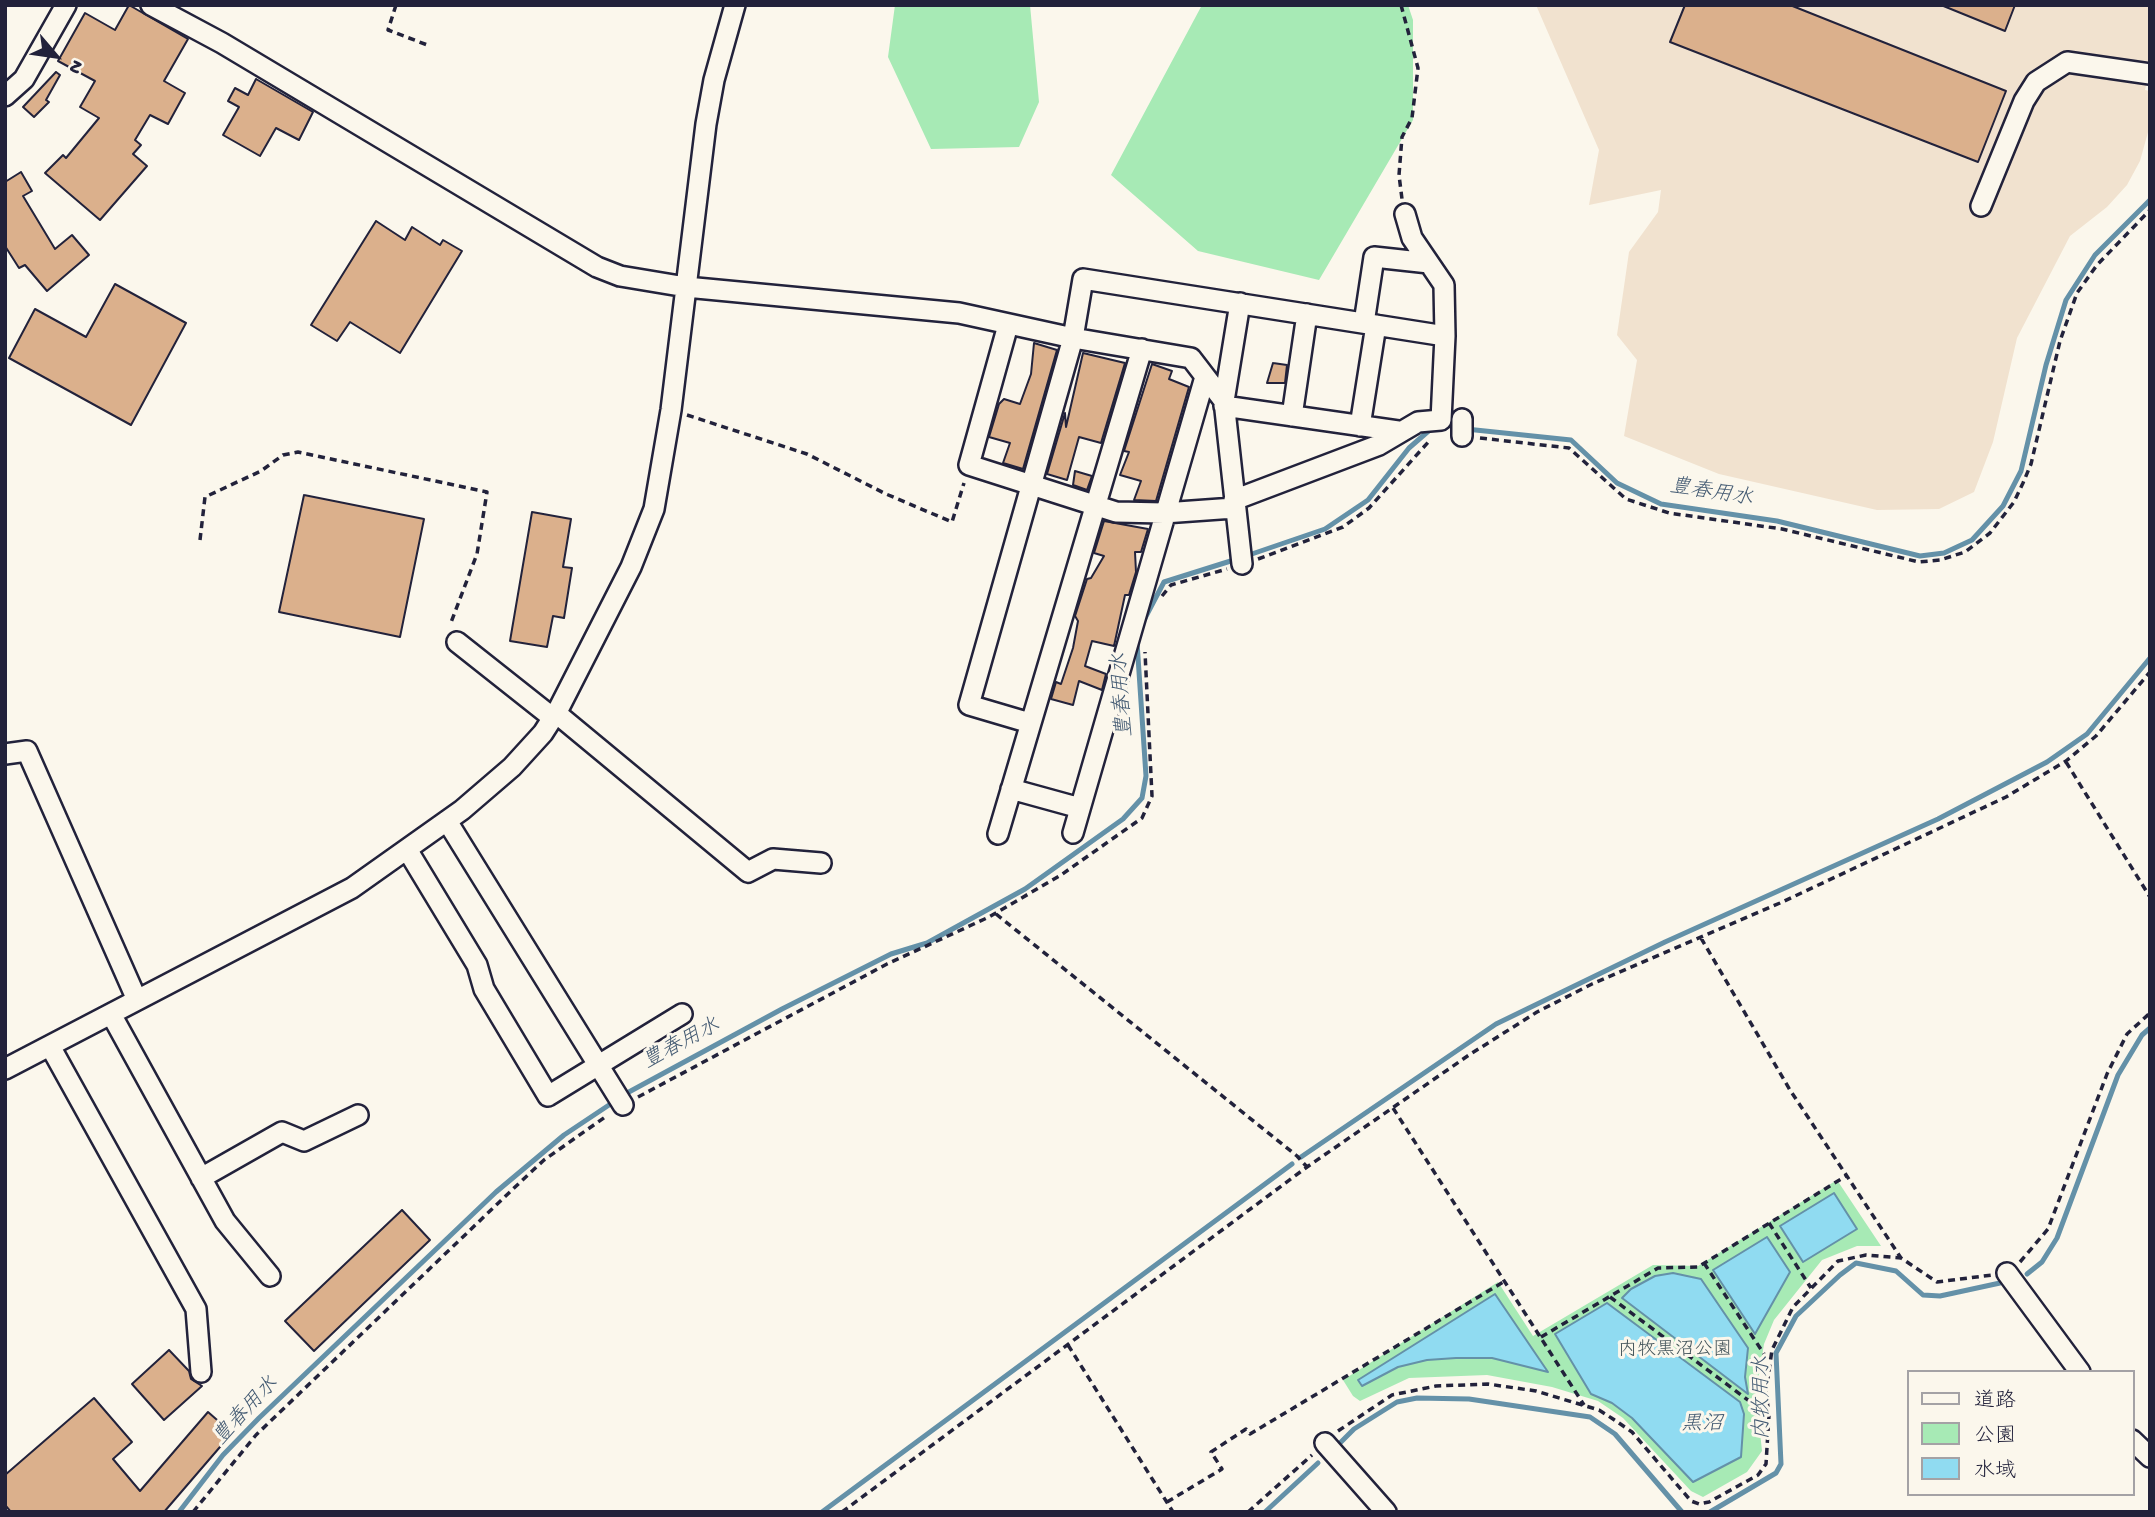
<!DOCTYPE html>
<meta charset="utf-8">
<style>
body{margin:0}
#map{position:relative;width:2155px;height:1517px;overflow:hidden;background:#fbf7ec;font-family:"Gochi Hand","Klee One",sans-serif}
canvas{display:block}
.frame{position:absolute;inset:0;border:7px solid #22223b;pointer-events:none}
.legend{position:absolute;left:1907px;top:1370px;width:228px;height:126px;box-sizing:border-box;background:#fbf7ec;border:2px solid #a4a2a5;margin:0;padding:9px 12px;list-style:none;font-size:21px;color:#22223b}
.legend li{display:flex;align-items:center;gap:14px;height:35px}
.legend b{width:35px;border:2px solid #a4a2a5}
.north{position:absolute;left:21px;top:21px;width:70px;height:70px;-webkit-text-stroke:5px #fbf7ec;paint-order:stroke;rotate:119deg;font-size:19px;font-weight:700;line-height:28px;text-align:center;color:#22223b}
.north::after{content:'';display:block;margin:auto;width:24px;height:32px;background:#22223b;clip-path:polygon(50% 0,100% 100%,50% 72%,0 100%)}
</style>
<div id="map">
<canvas width="2155" height="1517"></canvas>
<div class="frame"></div>
<ul class="legend">
<li><b style="height:9px;background:#fbf7ec"></b>道路</li>
<li><b style="height:19px;background:#a7eab5"></b>公園</li>
<li><b style="height:19px;background:#90dbf1"></b>水域</li>
</ul>
<div class="north">N</div>
</div>
<script>
const ctx = document.querySelector('canvas').getContext('2d');
ctx.lineJoin = 'round';
function fill(path, color) { ctx.fillStyle = color; ctx.fill(path, 'evenodd'); }
const shape = rows => new Path2D(rows.map(r => 'M' + r).join(''));
function trace(path, color, width, dash) { ctx.strokeStyle = color; ctx.lineWidth = width; ctx.lineCap = dash ? 'butt' : 'round'; ctx.setLineDash(dash || []); ctx.stroke(path); }
function drawText(font, color, halo, rows, align = 'center') {
  ctx.font = font + ' "Gochi Hand","Klee One",sans-serif'; ctx.lineWidth = 6; ctx.setLineDash([]); ctx.textBaseline = 'middle'; ctx.strokeStyle = halo; ctx.fillStyle = color; for (const [text, x, y, turn = 0] of rows) {
    ctx.save(); ctx.translate(x, y); ctx.rotate((+turn || 0) * Math.PI / 180); ctx.textAlign = isNaN(turn) ? turn : align; if (halo) ctx.strokeText(text, 0, 0); ctx.fillText(text, 0, 0); ctx.restore();
  }
}
fill(shape([
 [1536,5,2150,5,2150,67,2145,90,2150,91,2150,125,2140,161,2127,185,2107,207,2070,236,2017,338,1993,442,1974,492,1939,509,1877,510,1719,474,1624,436,1637,360,1617,335,1629,252,1658,212,1661,190,1589,205,1599,150]
]), '#f1e2cf');
fill(shape([
 [895,5,1030,5,1039,102,1019,147,931,149,888,57],
 [1202,5,1408,5,1413,20,1413,120,1319,280,1198,251,1111,175],
 [1837,1180,1881,1246,1857,1246,1822,1260,1774,1320,1764,1344,1756,1393,1762,1451,1747,1472,1703,1497,1691,1491,1623,1418,1598,1401,1552,1387,1487,1375,1409,1378,1360,1401,1353,1396,1343,1380,1498,1282,1533,1336,1653,1265,1698,1266]
]), '#a7eab5');
const water = shape([
 [1834,1193,1857,1229,1803,1262,1780,1226,1834,1193],
 [1767,1237,1790,1272,1755,1334,1713,1270,1767,1237],
 [1673,1273,1701,1279,1748,1348,1745,1377,1748,1394,1622,1298,1631,1289,1655,1276,1673,1273],
 [1495,1294,1548,1372,1492,1358,1456,1358,1427,1360,1398,1367,1362,1386,1358,1380,1495,1294],
 [1607,1303,1740,1402,1744,1414,1741,1457,1693,1482,1632,1418,1612,1403,1591,1394,1555,1334,1607,1303]
]);
fill(water, '#90dbf1');
trace(water, '#6491a8', 2);
trace(shape([
 [1466,429,1571,440,1617,483,1661,504,1777,521,1920,556,1944,553,1972,540,2003,506,2021,471,2046,365,2066,300,2095,255,2150,200],
 [1246,556,1325,529,1368,500,1409,448,1432,428],
 [1144,620,1164,582,1237,559],
 [1301,1157,1496,1024,1665,942,1938,819,2047,762,2087,734,2150,658],
 [2027,1274,2042,1262,2057,1238,2118,1075,2142,1035,2150,1028],
 [1340,1443,1354,1429,1397,1402,1417,1398,1469,1399,1590,1417,1615,1434,1682,1512],
 [179,1512,223,1455,259,1418,496,1192,564,1135,627,1093,782,1009,891,954,927,943,1025,889,1123,819,1142,798,1146,776,1137,642],
 [822,1512,1292,1164],
 [1265,1512,1318,1463],
 [1710,1512,1776,1473,1781,1464,1776,1353,1796,1316,1840,1275,1856,1263,1896,1271,1923,1295,1940,1296,2000,1283]
]), '#6491a8', 5);
const building = shape([
 [129,5,188,39,164,81,185,93,168,124,150,115,135,140,141,145,133,154,147,166,100,220,45,173,63,155,66,158,99,118,80,107,95,81,58,61,85,13,115,30,129,5],
 [1685,5,1790,5,2006,91,1978,162,1670,42,1685,5],
 [1941,5,2015,5,2005,31,1941,5],
 [56,72,60,75,46,100,49,102,34,117,23,107,56,72],
 [256,79,313,112,299,140,276,128,260,156,223,135,239,107,228,101,235,88,248,95,256,79],
 [21,172,32,191,23,196,55,249,72,235,89,255,47,291,25,265,19,268,5,246,5,182,21,172],
 [376,221,405,240,412,227,440,245,443,240,462,251,400,353,350,322,337,341,311,325,376,221],
 [115,284,186,323,131,425,9,358,35,309,86,337,115,284],
 [1034,343,1057,350,1023,469,1003,463,1010,443,989,437,999,404,1004,399,1020,404,1031,374,1034,343],
 [1083,353,1125,363,1101,443,1079,437,1067,480,1047,474,1065,413,1066,427,1083,353],
 [1273,363,1287,365,1285,383,1267,383,1273,363],
 [1152,364,1172,371,1169,379,1189,387,1156,501,1134,500,1141,481,1120,475,1129,452,1124,451,1152,364],
 [1075,471,1092,476,1087,490,1073,485,1075,471],
 [304,495,424,519,400,637,279,612,304,495],
 [532,512,571,519,563,567,572,568,564,618,553,616,547,647,510,641,532,512],
 [1104,521,1148,529,1141,552,1135,552,1136,572,1129,595,1125,595,1114,646,1092,641,1085,666,1106,674,1102,690,1079,681,1073,705,1051,699,1056,682,1061,684,1073,648,1078,621,1075,616,1087,579,1091,578,1104,556,1094,553,1104,521],
 [402,1210,430,1240,314,1351,285,1321,402,1210],
 [169,1350,189,1371,191,1379,202,1386,164,1420,132,1384,169,1350],
 [94,1398,132,1442,113,1459,140,1491,208,1412,232,1433,164,1512,11,1512,5,1505,5,1475,94,1398]
]);
fill(building, '#dbb08c');
trace(building, '#22223b', 2);
const minor = shape([
 [151,5,222,43,597,267,620,276,686,287,959,313,1073,338,1191,358,1224,401,1242,564],
 [5,96,24,79,66,5],
 [1981,206,2024,101,2036,82,2067,62,2150,74],
 [1364,323,1374,257,1429,263],
 [1008,325,969,465,1116,512,1164,513,1234,508],
 [1224,401,1240,303],
 [1224,406,1398,431],
 [1292,416,1307,314],
 [1462,419,1462,436],
 [1360,426,1376,325],
 [1234,500,1379,445,1418,422,1441,420,1445,336,1444,285,1412,238,1405,214],
 [457,642,553,718],
 [556,713,748,872,773,859,821,863],
 [1030,723,969,705,1073,338,1083,279,1445,336],
 [5,754,27,751,137,1000],
 [1011,789,1080,808],
 [447,821,623,1105],
 [1073,833,1205,377],
 [998,834,1142,349],
 [408,851,477,965,484,989,548,1096,682,1014],
 [111,1014,225,1221,270,1276],
 [50,1046,196,1309,201,1372],
 [5,1069,352,888,462,810,512,767,543,733,559,708,631,567,654,509,671,410,706,124,714,80,735,5],
 [201,1178,282,1132,304,1141,358,1115],
 [2007,1273,2080,1372],
 [2132,1440,2150,1457],
 [1325,1443,1386,1512]
]);
trace(minor, '#22223b', 24);
trace(shape([
 [396,5,388,30,430,46],
 [1401,5,1418,68,1412,118,1402,137,1399,175,1402,199],
 [687,415,807,454,886,494,952,522,964,483],
 [1480,438,1569,448,1626,499,1669,513,1782,529,1919,562,1940,560,1965,552,1990,533,2014,502,2023,483,2031,464,2060,341,2077,293,2097,265,2150,210],
 [200,540,205,497,261,471,283,455,298,452,487,492,477,554,450,625],
 [1258,559,1343,527,1369,508,1431,439],
 [1162,596,1171,585,1227,569],
 [2066,762,2150,897],
 [996,914,1297,1156,1307,1167],
 [1701,938,1790,1090,1901,1258],
 [638,1097,887,964,989,917,1061,875,1142,818,1152,796,1145,652],
 [1393,1108,1584,1405],
 [1769,1223,1811,1288],
 [2020,1262,2048,1229,2107,1074,2127,1034,2150,1013],
 [1704,1263,1770,1363],
 [1610,1297,1768,1415],
 [1541,1337,1658,1268,1698,1267,1846,1176],
 [1068,1345,1173,1512],
 [1338,1431,1392,1395,1436,1386,1488,1384,1536,1391,1599,1410,1613,1419,1632,1432,1691,1501,1699,1504,1709,1502,1758,1475,1766,1464,1769,1415,1766,1392,1772,1350,1793,1307,1838,1261,1866,1255,1901,1258,1937,1282,1992,1275],
 [1167,1502,1222,1469,1211,1452,1246,1429,1250,1434,1505,1281],
 [193,1512,256,1435,514,1188,544,1160,608,1115],
 [842,1512,1307,1167,1469,1055,1537,1012,1592,984,1780,903,2006,797,2066,761,2096,736,2150,672],
 [1248,1512,1312,1455]
]), '#22223b', 3.5, [7, 5]);
trace(minor, '#fbf7ec', 19);
drawText('19px', '#43545a', '#fbf7ec', [
 ["内牧黒沼公園",1675,1351]
]);
drawText('italic 21px', '#435a72', '#fbf7ec', [
 ["豊春用水",1711,494,9],
 ["豊春用水",1124,695,-94],
 ["豊春用水",682,1045,-28],
 ["内牧用水",1764,1398,-90],
 ["豊春用水",247,1412,-47],
 ["黒沼",1702,1426]
]);
</script>
